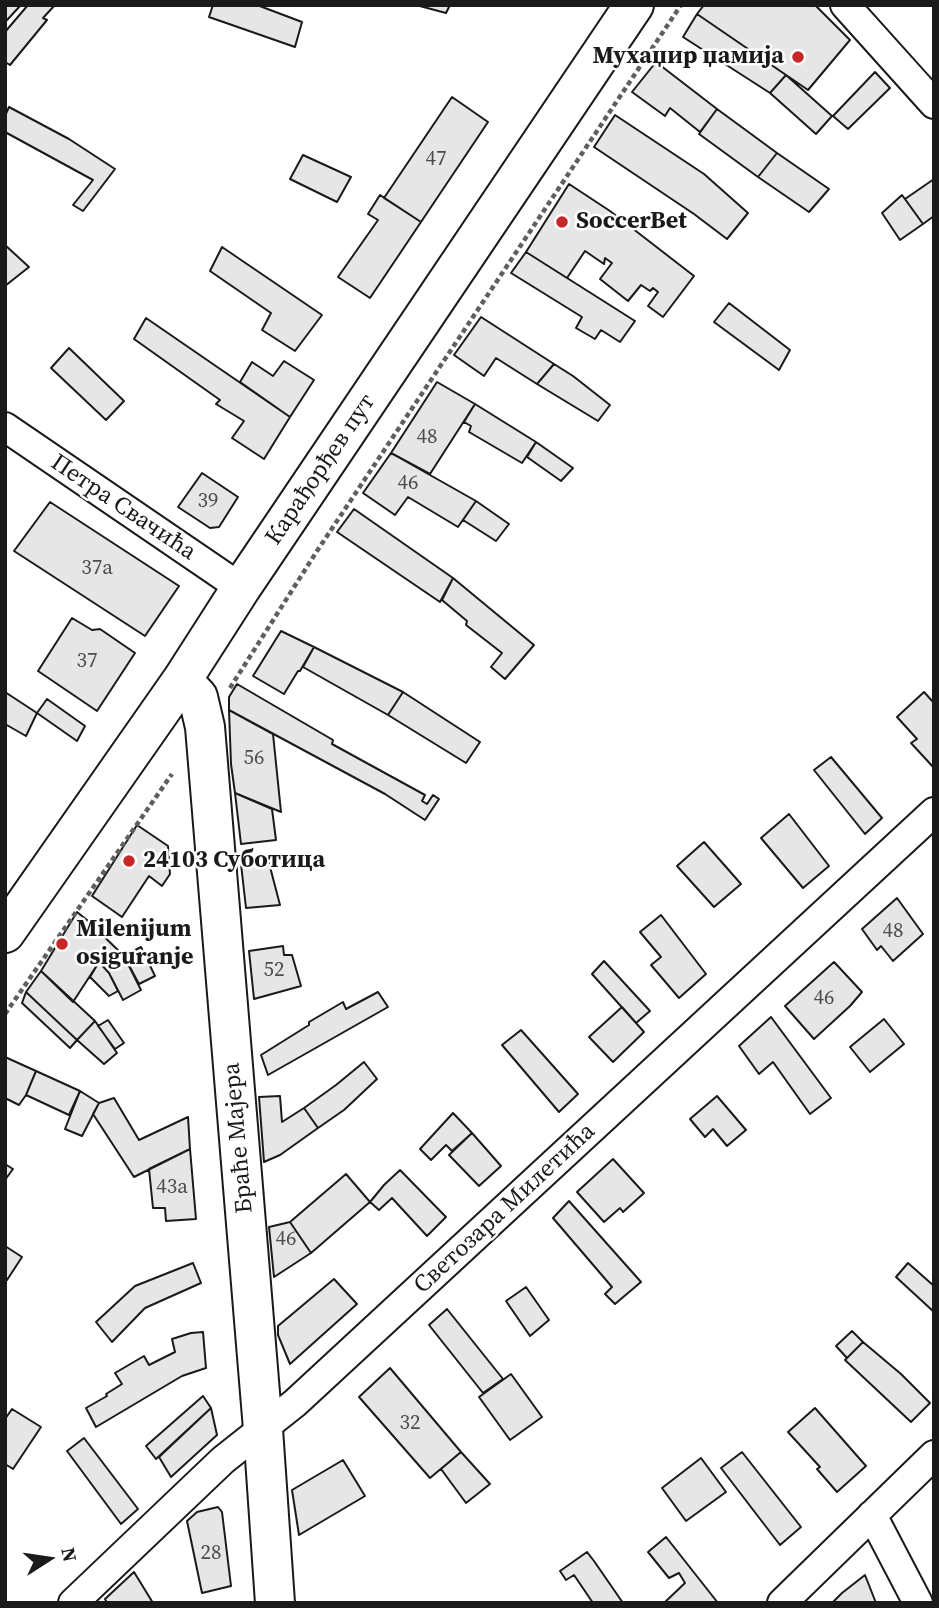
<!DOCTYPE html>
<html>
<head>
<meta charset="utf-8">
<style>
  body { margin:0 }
  #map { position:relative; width:939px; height:1608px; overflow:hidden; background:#fff; font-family:"Source Serif 4",serif }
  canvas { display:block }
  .frame { position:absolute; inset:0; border:7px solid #1a1a1a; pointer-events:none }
  .north { position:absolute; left:14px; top:1524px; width:70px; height:70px; -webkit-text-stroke:5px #fff; paint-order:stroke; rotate:78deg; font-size:19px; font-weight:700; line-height:28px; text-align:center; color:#1a1a1a }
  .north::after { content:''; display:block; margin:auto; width:24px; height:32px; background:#1a1a1a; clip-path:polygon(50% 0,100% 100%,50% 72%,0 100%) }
</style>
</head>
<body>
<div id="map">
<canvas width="939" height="1608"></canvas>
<div class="frame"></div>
<div class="north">N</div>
</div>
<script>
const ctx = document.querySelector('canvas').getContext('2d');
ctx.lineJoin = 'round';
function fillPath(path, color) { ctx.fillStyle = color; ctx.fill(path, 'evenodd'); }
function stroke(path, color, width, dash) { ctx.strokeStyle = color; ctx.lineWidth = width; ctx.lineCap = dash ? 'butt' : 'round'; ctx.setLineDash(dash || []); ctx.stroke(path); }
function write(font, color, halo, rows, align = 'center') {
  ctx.font = font + ' "Source Serif 4",serif'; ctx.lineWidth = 5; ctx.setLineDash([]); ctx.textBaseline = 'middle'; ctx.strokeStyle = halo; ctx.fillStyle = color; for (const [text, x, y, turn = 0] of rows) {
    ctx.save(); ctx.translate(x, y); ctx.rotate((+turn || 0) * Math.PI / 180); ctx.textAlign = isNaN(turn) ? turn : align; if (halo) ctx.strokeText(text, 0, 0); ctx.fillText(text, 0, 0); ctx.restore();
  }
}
const building = new Path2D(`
  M5,5H21L7,20L5,19Z
  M28,5H55L43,18L47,20L10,65L5,62V32Z
  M213,5H257L302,22L295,47L209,17Z
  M416,5H450L446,13Z
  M704,5H815L850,40L808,90L697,14Z
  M697,14L786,75L770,93L683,37Z
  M656,62L717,109L700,132L670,108L665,116L632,92Z
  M875,72L890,88L848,129L833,116Z
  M786,75L832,116L816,134L770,93Z
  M452,97L488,122L421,222L384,198Z
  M9,107L69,139L115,169L83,211L73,205L93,180L5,132V116Z
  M717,109L777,153L758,177L699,134Z
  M615,115L704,174L748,213L727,239L694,214L594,147Z
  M777,153L829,189L809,212L758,177Z
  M303,155L351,177L337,202L290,179Z
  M934,179V216L923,224L905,199Z
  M569,184L610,211L694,276L663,317L648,306L658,292L653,288L650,291L641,285L628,301L600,279L612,263L605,258L604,264L585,251L567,278L526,252Z
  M380,195L421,222L370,298L338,277L378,220L368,214Z
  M902,195L923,224L900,240L882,213Z
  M5,245L29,267L5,286Z
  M222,247L322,315L295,351L262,330L271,313L210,271Z
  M526,252L635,321L620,342L601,330L595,339L576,328L582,317L511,273Z
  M729,303L790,350L779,370L714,322Z
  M481,317L554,364L537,384L496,358L484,376L454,355Z
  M146,318L290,417L264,459L232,438L244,421L216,404L220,400L134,339Z
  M69,348L124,401L106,420L51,368Z
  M284,361L314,380L290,417L240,382L252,362L273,376Z
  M554,364L573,376L610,405L598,421L537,384Z
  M437,382L475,404L430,474L391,453Z
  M475,404L536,442L522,463L469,432L471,426L464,422Z
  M536,442L573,468L561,481L527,457Z
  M391,453L476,501L458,527L408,497L395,515L363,493Z
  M202,473L238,497L219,527L210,528L178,507Z
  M476,501L509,524L496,541L463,520Z
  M50,502L179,586L145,636L14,551Z
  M354,509L453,578L440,602L337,532Z
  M453,578L534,645L505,679L491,667L502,653L466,625L467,621L442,600Z
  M72,618L92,630L100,629L135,653L97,711L38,671Z
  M281,631L314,647L300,671H298L284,694L253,676Z
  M314,647L403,692L388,715L303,667Z
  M237,684L333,740L332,744L425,795L422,801L427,804L433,795L439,799L425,820L385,794L229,710V697Z
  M5,692L37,713L26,736L5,724Z
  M403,692L480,742L466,763L388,715Z
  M924,692L934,703V768L911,743L917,739L897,717Z
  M47,699L85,726L77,741L37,713Z
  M229,710L273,734L281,812L235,793L231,764Z
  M831,757L882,818L865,834L814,770Z
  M235,793L272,809L276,840L241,844Z
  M789,814L829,866L803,888L761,838Z
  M137,825L168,846L170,874L162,886L149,876L122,917L92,896Z
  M704,842L741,884L714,907L677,866Z
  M269,863L280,905L246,908L241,864Z
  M897,898L923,934L893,961L881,946L877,950L862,929Z
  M77,912L87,920L124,956L141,990L123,1000L109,973L99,962L73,1002L41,971Z
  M661,915L706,974L679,998L651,965L661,957L640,932Z
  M283,946L284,955H292L301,986L254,999L249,951Z
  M141,947L155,976L139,984L124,956Z
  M604,961L650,1011L636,1023L592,974Z
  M99,962L109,973L118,991L109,996L90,977Z
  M834,962L862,992L850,1006L814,1039L785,1006Z
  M41,971L95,1021L77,1040L26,992Z
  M26,992L77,1040L70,1048L22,1003Z
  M378,992L388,1007L268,1075L261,1055L309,1025V1022L343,1002L346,1009Z
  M622,1007L644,1032L613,1062L589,1037Z
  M771,1017L831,1098L810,1114L773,1062L759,1074L739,1046Z
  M884,1019L904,1044L870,1072L850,1047Z
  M108,1020L124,1043L115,1049L98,1026Z
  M95,1021L117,1053L104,1064L77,1040Z
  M521,1030L578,1094L559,1112L502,1045Z
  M5,1057L36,1071L26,1095L19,1105L5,1098Z
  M364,1062L377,1079L344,1110L318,1128L304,1108L336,1085Z
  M36,1071L80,1091L69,1115L26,1095Z
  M80,1091L99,1103L82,1136L65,1129Z
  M280,1096L282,1122L304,1108L318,1128L280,1155L264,1162L259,1097Z
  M717,1096L746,1130L727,1146L713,1129L705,1137L690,1119Z
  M114,1098L139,1140L188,1117L190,1149L134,1177L93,1114L99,1103Z
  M453,1113L472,1133L452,1151L446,1145L431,1160L420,1149Z
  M472,1133L501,1166L479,1186L449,1155Z
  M190,1149L196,1219L166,1221L165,1208H153L149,1169Z
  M613,1159L644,1193L623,1212L620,1208L604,1222L577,1192Z
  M5,1164L13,1169L5,1180Z
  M400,1170L446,1217L427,1236L392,1198L379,1210L370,1202L384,1185Z
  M346,1174L370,1202L311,1253L290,1222Z
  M569,1201L641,1282L615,1304L605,1294L612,1287L553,1218Z
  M290,1222L311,1253L274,1277L269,1227Z
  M5,1246L22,1257L7,1280L5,1278Z
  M193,1263L201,1283L145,1308L112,1342L96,1322L135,1286Z
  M908,1263L934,1286V1312L896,1277Z
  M334,1279L357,1304L290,1364L278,1335V1326Z
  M526,1287L549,1320L530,1336L506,1301Z
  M447,1309L503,1379L483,1393L429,1325Z
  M852,1331L863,1342L847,1358L836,1346Z
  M203,1332L206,1368L182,1376L96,1427L86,1408L107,1396L106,1394L122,1384L115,1373L144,1356L149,1365L175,1352L172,1339L191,1333Z
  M863,1342L901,1374L930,1403L911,1422L845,1360Z
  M390,1368L461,1452L430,1478L359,1397Z
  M511,1374L542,1417L510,1440L479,1397Z
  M203,1396L211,1408L156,1459L146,1446Z
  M211,1408L217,1435L171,1477L159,1457Z
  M815,1408L866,1466L837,1492L817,1469L820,1467L788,1432Z
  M12,1409L41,1427L13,1469L5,1464V1419Z
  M84,1438L138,1509L121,1524L67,1451Z
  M461,1452L490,1484L466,1503L441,1469Z
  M742,1452L801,1527L780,1545L721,1468Z
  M701,1458L726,1492L686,1521L662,1488Z
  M343,1460L365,1496L299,1535L292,1490Z
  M218,1507L222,1512L231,1586L202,1593L187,1521L197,1512Z
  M666,1537L718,1603H664L685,1583L679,1573L669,1578L648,1552Z
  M587,1552L594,1561L623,1603H593L574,1575L566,1580L560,1571Z
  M134,1572L153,1603H107L105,1599Z
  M865,1575L876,1603H832L842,1593Z`);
const path = new Path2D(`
  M230,688L317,551L681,5
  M5,1014L172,774`);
const street = new Path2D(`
  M845,5L934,104
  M5,427L241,588
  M872,1515L918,1603
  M73,1603L223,1460L295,1403L934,812
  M782,1603L934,1455`);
const secondary = new Path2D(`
  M182,680L198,697L205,727L263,1429L275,1603
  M5,933L182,680L241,588L634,5`);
const markers = [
  [798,57,7,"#c62828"],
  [562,222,7,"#c62828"],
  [129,861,7,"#c62828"],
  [62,944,7,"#c62828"]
];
const numberNames = [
  ["47",436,160],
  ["48",427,438],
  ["46",408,484],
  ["39",208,502],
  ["37a",97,569],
  ["37",87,662],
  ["56",254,759],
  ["48",893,932],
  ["52",274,971],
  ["46",824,999],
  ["43a",172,1188],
  ["46",286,1240],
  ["32",410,1424],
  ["28",211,1554]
];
const poiNames = [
  ["Мухаџир џамија",784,57,"right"],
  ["SoccerBet",576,222],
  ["24103 Суботица",143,861],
  ["Milenijum",76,930],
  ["osiguranje",76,958]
];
const streetNames = [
  ["Карађорђев пут",321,470,-56],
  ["Петра Свачића",123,508,34],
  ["Браће Мајера",239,1138,-95],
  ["Светозара Милетића",505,1209,-43]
];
fillPath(building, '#e6e6e6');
stroke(building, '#1a1a1a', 2);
stroke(street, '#1a1a1a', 32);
stroke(secondary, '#1a1a1a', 42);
stroke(path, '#5f5f5f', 4.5, [5, 3.5]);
stroke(street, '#fff', 28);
stroke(secondary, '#fff', 38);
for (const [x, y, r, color] of markers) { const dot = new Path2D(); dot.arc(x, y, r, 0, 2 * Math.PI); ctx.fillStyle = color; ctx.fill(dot); stroke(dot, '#fff', 2.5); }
write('21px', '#4d4d4d', null, numberNames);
write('bold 24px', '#1a1a1a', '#fff', poiNames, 'left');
write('24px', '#1a1a1a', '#fff', streetNames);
</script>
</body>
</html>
